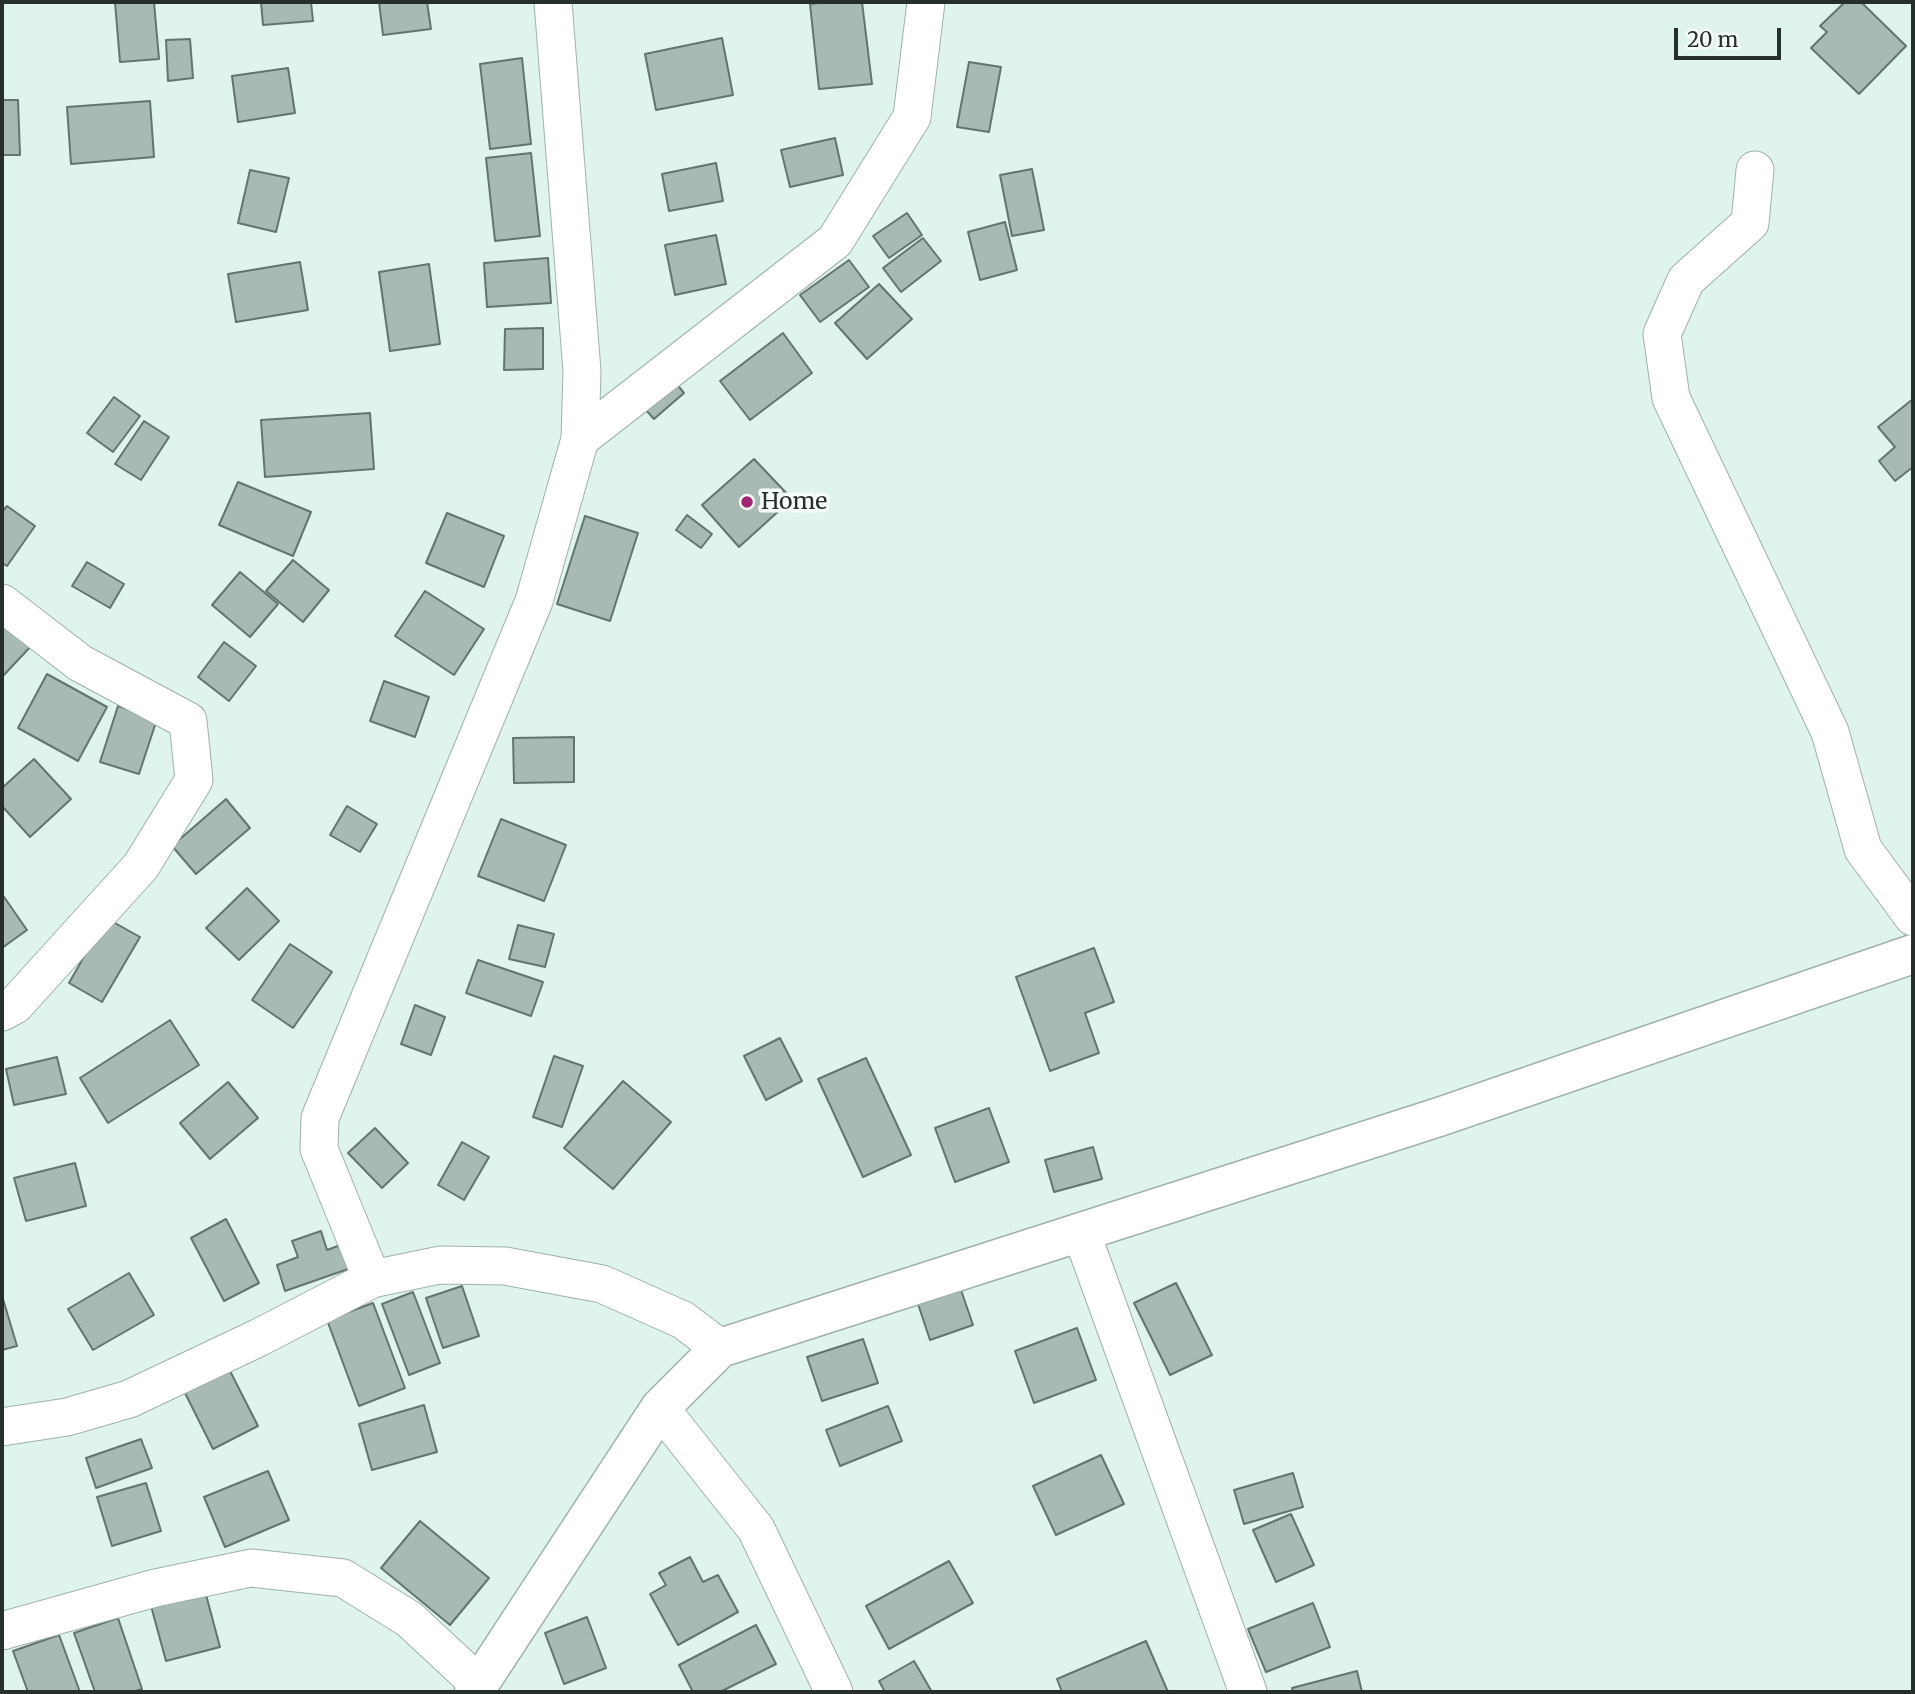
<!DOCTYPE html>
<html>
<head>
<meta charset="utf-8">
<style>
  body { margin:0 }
  #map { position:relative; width:1915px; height:1694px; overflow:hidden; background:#dff4eb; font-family:Merriweather,serif }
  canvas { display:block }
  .frame { position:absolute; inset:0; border:4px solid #272f2b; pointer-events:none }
  .scale { position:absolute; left:1674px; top:28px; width:107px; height:32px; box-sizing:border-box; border:4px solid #272f2b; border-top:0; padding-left:9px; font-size:21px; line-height:24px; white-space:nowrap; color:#272f2b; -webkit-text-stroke:5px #f6fefa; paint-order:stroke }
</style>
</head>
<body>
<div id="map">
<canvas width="1915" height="1694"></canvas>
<div class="frame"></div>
<div class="scale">20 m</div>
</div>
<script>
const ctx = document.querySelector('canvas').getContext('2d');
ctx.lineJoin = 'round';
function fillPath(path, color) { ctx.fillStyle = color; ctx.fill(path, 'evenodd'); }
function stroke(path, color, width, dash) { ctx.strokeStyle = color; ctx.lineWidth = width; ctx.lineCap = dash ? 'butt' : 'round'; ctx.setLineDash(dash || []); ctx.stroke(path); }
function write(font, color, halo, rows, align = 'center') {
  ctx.font = font + ' Merriweather,serif'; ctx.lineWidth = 7; ctx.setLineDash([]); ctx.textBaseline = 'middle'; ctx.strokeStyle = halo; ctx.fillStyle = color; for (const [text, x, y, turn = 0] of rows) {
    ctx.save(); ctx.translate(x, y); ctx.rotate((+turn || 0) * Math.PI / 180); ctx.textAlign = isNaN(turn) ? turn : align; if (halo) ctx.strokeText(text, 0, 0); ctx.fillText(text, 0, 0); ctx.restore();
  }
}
const building = new Path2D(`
  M115,2H154L159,59L120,62Z
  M261,2H311L313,21L263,25Z
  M379,2H427L431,29L383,35Z
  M827,2H862L872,84L819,89L810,4Z
  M1845,2H1861L1906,46L1859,94L1811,48L1827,32L1820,26Z
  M722,38L733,95L656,110L645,54Z
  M190,39L193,78L168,81L166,40Z
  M522,58L531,144L490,149L480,64Z
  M969,62L1001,67L989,132L957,127Z
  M288,68L295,113L238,122L232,76Z
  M2,100H18L20,155H2Z
  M150,101L154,157L71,164L67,107Z
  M835,138L843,175L790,187L781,150Z
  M531,153L540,236L495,241L486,158Z
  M716,163L723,201L669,211L662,174Z
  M1032,169L1044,230L1012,236L1000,175Z
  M250,170L289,178L276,232L238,223Z
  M907,213L922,235L889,258L873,236Z
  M1005,222L1017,270L980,280L968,232Z
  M716,235L726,284L675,295L665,245Z
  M923,238L941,261L901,292L883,268Z
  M548,258L551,303L487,307L484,263Z
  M849,260L869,287L820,322L800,295Z
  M300,262L308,310L236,322L228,274Z
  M429,264L440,344L390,351L379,272Z
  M879,284L912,319L867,359L835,323Z
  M543,328V369L504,370L505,329Z
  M783,333L812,373L750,420L720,381Z
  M675,382L684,393L654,419L645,409Z
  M114,397L140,416L113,452L87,433Z
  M1913,399V467L1895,481L1879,461L1895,447L1878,427Z
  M370,413L374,469L265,477L261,420Z
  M144,421L169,437L141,480L115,464Z
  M754,459L792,499L739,547L702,505Z
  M238,482L311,512L293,556L219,525Z
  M7,506L35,526L7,566L2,563V512Z
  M447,513L504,536L484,587L426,563Z
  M687,515L712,534L701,548L676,530Z
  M585,516L638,533L610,621L557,604Z
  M293,560L329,590L303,622L266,591Z
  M87,562L124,584L110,608L72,586Z
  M240,572L278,604L250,637L212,605Z
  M425,591L484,629L454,675L395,636Z
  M2,624L33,644L2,677Z
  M224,642L256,666L229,701L198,677Z
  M47,674L107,707L78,761L18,728Z
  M384,681L429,697L415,737L370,721Z
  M118,706L157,719L139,774L100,762Z
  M574,737V782L514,783L513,738Z
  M34,759L71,799L30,837L2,806V788Z
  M226,799L250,828L196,874L172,846Z
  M347,806L377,824L360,852L330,835Z
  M501,819L566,845L544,901L478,876Z
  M247,888L279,921L239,960L206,928Z
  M2,894L27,930L2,948Z
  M106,918L140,937L102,1002L69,983Z
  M518,925L554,934L545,967L509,959Z
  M290,944L332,972L293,1028L252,1000Z
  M1094,948L1114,1002L1085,1013L1099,1053L1050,1071L1016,977Z
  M478,960L543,982L531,1016L466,993Z
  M415,1005L445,1017L431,1055L401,1044Z
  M170,1020L199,1065L108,1123L80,1078Z
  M780,1038L802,1081L766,1100L744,1056Z
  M554,1056L583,1066L562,1127L533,1117Z
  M57,1057L66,1094L14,1105L6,1069Z
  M866,1058L911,1155L863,1177L818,1079Z
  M623,1081L671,1122L613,1189L564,1148Z
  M228,1082L258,1118L210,1159L180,1123Z
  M989,1108L1009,1162L955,1182L935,1128Z
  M375,1128L408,1163L382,1188L348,1153Z
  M462,1142L489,1157L464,1200L438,1185Z
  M1093,1147L1102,1179L1054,1192L1045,1160Z
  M75,1163L86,1206L26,1221L14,1178Z
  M226,1219L259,1283L224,1301L191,1238Z
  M321,1231L327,1250L346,1243L354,1267L285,1291L277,1265L298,1257L292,1241Z
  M129,1273L154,1315L93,1350L68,1309Z
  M1176,1283L1212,1355L1170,1375L1134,1303Z
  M462,1286L479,1336L443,1348L426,1298Z
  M960,1287L973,1325L930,1340L917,1301Z
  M413,1292L440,1363L409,1375L382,1304Z
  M3,1299L17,1346L2,1350V1300Z
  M373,1303L405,1388L359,1406L327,1320Z
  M1077,1328L1096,1380L1034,1403L1015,1351Z
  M863,1339L878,1383L822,1401L807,1357Z
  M228,1367L258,1426L213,1449L183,1389Z
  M424,1405L437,1452L372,1470L359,1424Z
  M888,1406L902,1441L840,1466L826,1430Z
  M141,1439L152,1468L96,1488L86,1458Z
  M1101,1455L1124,1504L1056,1535L1033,1486Z
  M268,1471L289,1520L225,1547L204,1497Z
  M1293,1473L1303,1507L1244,1524L1234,1490Z
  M146,1483L161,1531L112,1546L97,1497Z
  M1291,1514L1314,1565L1276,1582L1253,1530Z
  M420,1521L489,1578L450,1625L381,1568Z
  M690,1557L703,1582L718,1575L738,1612L678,1645L650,1594L666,1585L659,1573Z
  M949,1561L973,1603L889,1649L866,1606Z
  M205,1591L220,1647L166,1661L151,1606Z
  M1313,1603L1330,1647L1266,1672L1248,1629Z
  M587,1617L606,1668L564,1684L545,1633Z
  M118,1618L142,1689L132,1692H95L74,1633Z
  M756,1625L776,1664L720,1692H693L679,1665Z
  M59,1635L80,1692H28L13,1651Z
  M1146,1641L1168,1692H1062L1057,1679Z
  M914,1661L932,1692H885L879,1681Z
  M1357,1671L1362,1692H1293L1292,1688Z`);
const minor = new Path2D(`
  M1755,170L1750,223L1686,280L1662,334L1671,398L1830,732L1863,849L1913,917
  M580,439L835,241L912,117L926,2
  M2,603L80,663L188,721L194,780L141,866L15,1005L2,1012
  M1081,1232L1248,1692
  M372,1279L319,1149L320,1118L534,601L580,439L582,371L553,2
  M660,1408L756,1529L834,1692
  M2,1427L67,1417L129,1399L258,1338L372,1279L440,1265L505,1266L602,1284L683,1320L720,1348
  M2,1631L155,1588L251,1568L343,1578L409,1619L479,1684`);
const tertiary = new Path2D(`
  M474,1692L660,1408L720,1348L1439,1117L1913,954`);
const markers = [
  [747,502,7,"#a42373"]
];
const poiNames = [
  ["Home",761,502]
];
fillPath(building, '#a7bbb2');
stroke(building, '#63756d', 2);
stroke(minor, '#9fb2a9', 39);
stroke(tertiary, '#9fb2a9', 41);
stroke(minor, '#fff', 37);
stroke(tertiary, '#fff', 38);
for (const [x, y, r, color] of markers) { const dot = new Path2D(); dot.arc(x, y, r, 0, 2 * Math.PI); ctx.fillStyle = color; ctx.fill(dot); stroke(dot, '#f6fefa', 2.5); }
write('23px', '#272f2b', '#f6fefa', poiNames, 'left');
</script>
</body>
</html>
